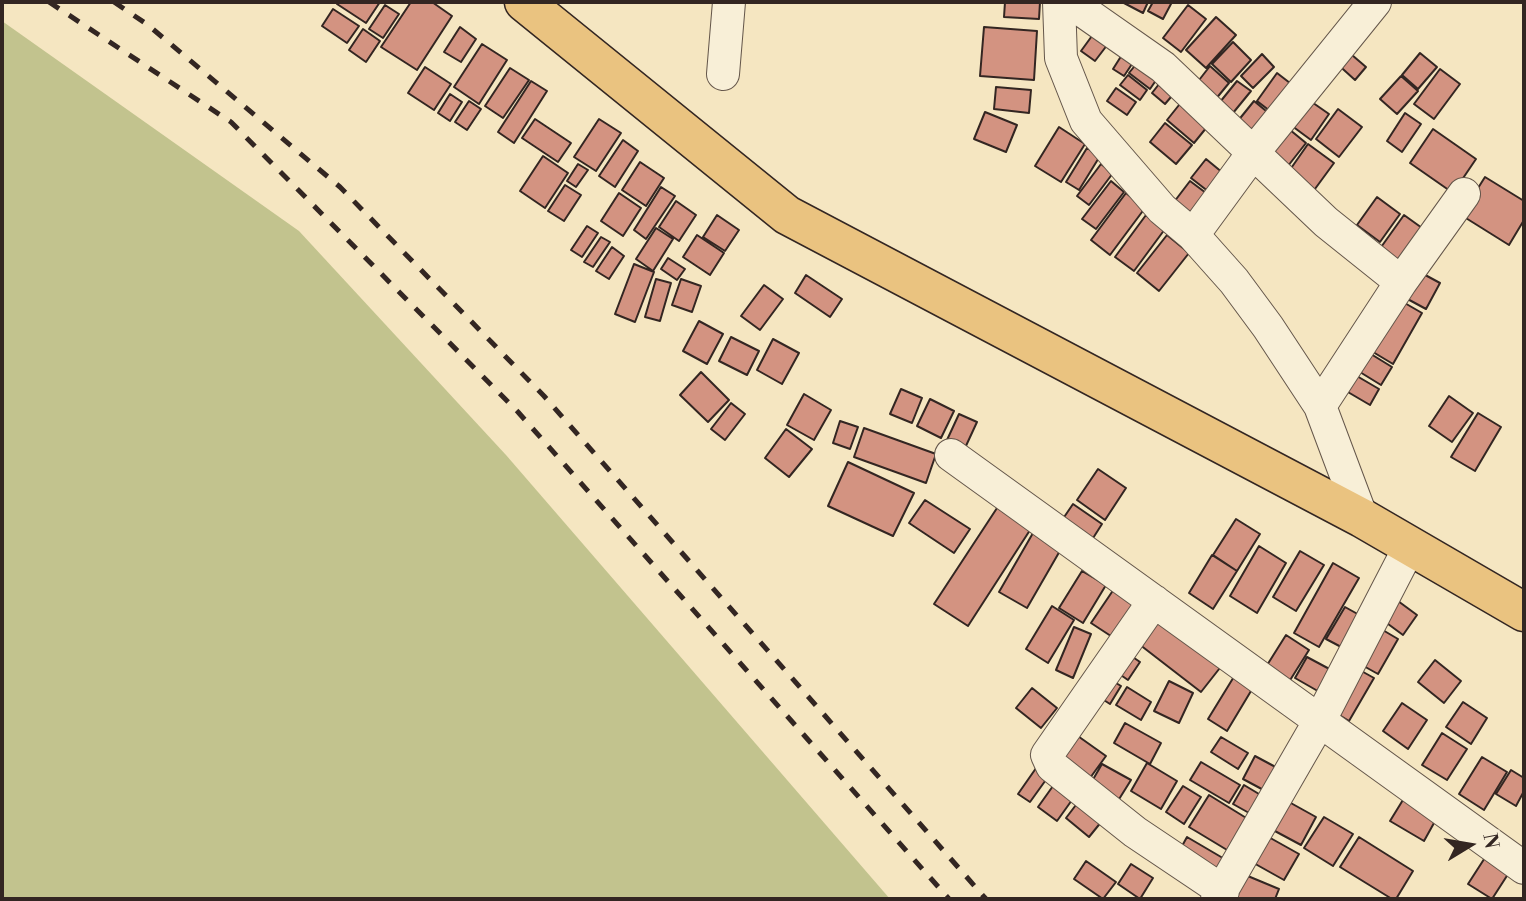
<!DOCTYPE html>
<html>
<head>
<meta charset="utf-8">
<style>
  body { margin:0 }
  #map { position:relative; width:1526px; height:901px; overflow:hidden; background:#f5e6c1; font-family:"Libre Bodoni",serif }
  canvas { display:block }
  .frame { position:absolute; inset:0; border:4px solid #332622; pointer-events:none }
  .north { position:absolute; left:1435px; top:810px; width:70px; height:70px; -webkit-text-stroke:5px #f8efd7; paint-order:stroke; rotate:79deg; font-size:19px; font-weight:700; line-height:28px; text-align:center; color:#332622 }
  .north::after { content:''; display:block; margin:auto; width:24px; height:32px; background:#332622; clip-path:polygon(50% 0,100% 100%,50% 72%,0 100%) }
</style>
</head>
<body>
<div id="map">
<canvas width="1526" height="901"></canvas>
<div class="frame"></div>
<div class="north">N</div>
</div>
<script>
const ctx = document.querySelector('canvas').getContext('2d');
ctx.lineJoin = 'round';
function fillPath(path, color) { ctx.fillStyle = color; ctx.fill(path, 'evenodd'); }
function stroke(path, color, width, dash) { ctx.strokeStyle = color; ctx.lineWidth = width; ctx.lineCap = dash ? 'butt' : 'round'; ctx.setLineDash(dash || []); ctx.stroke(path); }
const green = new Path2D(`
  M2,21L299,231L506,455L890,899H2Z`);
const building = new Path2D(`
  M339,2H380L366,23L337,4Z
  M411,2H432L452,16L417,70L381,47Z
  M1005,2H1040L1039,19L1004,17Z
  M1122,2H1148L1143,13Z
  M1153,2H1172L1163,19L1148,11Z
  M385,5L399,14L383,38L369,29Z
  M1188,5L1206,19L1181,52L1163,38Z
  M333,9L359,26L347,43L322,26Z
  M1216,17L1236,35L1206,68L1186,50Z
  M460,27L476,39L461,62L444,52Z
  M984,27L1037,31L1034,80L980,76Z
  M363,29L380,41L366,62L349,50Z
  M1097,29L1111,40L1095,61L1081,51Z
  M1233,42L1251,60L1231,82L1212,64Z
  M482,44L507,60L479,104L454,87Z
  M1345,49L1366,67L1355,80L1334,61Z
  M1125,50L1136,58L1124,76L1113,69Z
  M1420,53L1437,67L1418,89L1402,75Z
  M1262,54L1274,67L1253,88L1241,76Z
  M1141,58L1161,73L1150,89L1129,73Z
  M1210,66L1229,83L1215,100L1196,84Z
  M425,67L451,84L434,110L408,93Z
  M510,68L529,80L503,118L485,106Z
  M1440,69L1460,84L1434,119L1414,104Z
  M1277,73L1299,90L1279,118L1257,101Z
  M1128,75L1147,90L1140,100L1120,85Z
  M1401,76L1418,91L1397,114L1380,99Z
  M1163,79L1177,90L1165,104L1152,93Z
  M531,81L547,91L514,143L498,132Z
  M1237,81L1251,91L1233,113L1220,102Z
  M996,87L1031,90L1029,113L994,109Z
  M1116,88L1136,102L1127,115L1107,101Z
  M450,94L462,102L450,121L438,113Z
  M1306,98L1329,114L1311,140L1288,123Z
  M1183,100L1211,122L1194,143L1167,120Z
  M469,101L481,109L467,130L455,122Z
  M1254,101L1277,120L1257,146L1233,127Z
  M1338,109L1362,127L1339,157L1316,139Z
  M985,112L1017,125L1006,152L974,139Z
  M1405,113L1421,124L1402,152L1387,141Z
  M535,119L571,143L558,162L522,138Z
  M599,119L621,133L596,171L574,157Z
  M1165,123L1192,145L1176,164L1150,142Z
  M1284,125L1306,143L1284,171L1261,153Z
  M1059,127L1085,144L1061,182L1035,166Z
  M1433,129L1476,159L1453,193L1410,163Z
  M623,140L638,151L615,187L599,176Z
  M1308,144L1334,163L1312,193L1287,174Z
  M1087,148L1100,156L1079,190L1066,182Z
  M543,156L568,173L545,208L520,191Z
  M1206,159L1223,173L1209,192L1191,178Z
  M640,162L664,178L646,206L622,190Z
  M578,164L588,170L576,187L567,181Z
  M1101,164L1113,173L1089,205L1077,196Z
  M1485,177L1524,201V220L1509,245L1461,215Z
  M1111,181L1124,192L1096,229L1082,219Z
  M1190,181L1206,193L1190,215L1174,202Z
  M565,185L581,195L564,221L548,211Z
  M661,187L675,196L646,239L634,230Z
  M619,193L641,208L623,236L601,221Z
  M1126,193L1145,208L1110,255L1091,240Z
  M1377,197L1400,214L1380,242L1357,225Z
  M676,201L696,215L679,241L659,227Z
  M717,215L739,230L725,251L703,237Z
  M1146,215L1165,229L1134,271L1115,257Z
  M1404,215L1429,233L1403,268L1379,250Z
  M587,226L598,233L582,257L571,250Z
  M656,228L673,239L653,271L636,259Z
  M697,235L724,253L710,275L683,257Z
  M1167,235L1189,253L1159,291L1137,273Z
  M601,237L610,242L593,267L584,262Z
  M612,247L624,256L609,279L596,271Z
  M668,258L685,269L677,280L661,269Z
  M634,264L654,272L635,322L615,314Z
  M1416,270L1440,283L1426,309L1402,296Z
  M806,275L842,299L830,317L795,293Z
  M656,279L671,283L660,321L645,317Z
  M681,279L701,286L692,312L672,305Z
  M764,285L783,299L760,330L741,316Z
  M1396,298L1422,313L1393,364L1368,349Z
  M699,321L723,334L707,364L683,351Z
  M731,337L759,351L747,375L719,361Z
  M773,339L799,353L782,384L757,370Z
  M1366,351L1392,367L1381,385L1355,369Z
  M701,372L729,400L708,422L680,395Z
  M1350,372L1379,389L1370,405L1341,388Z
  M901,389L922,398L912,423L890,414Z
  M804,394L831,410L814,440L787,425Z
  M1449,396L1473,413L1452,442L1429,426Z
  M930,399L954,411L941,438L917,426Z
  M731,403L745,414L725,440L711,429Z
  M1478,413L1501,427L1475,471L1451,457Z
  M959,414L977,422L965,448L947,440Z
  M840,421L858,427L850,449L833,443Z
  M864,428L936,454L926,483L854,457Z
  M786,429L812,449L789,477L765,458Z
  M848,462L914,493L893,536L828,506Z
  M1098,469L1126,488L1105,520L1077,500Z
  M925,500L970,529L954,553L909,523Z
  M1073,504L1102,524L1088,546L1058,526Z
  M999,505L1032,527L968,626L934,604Z
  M1236,519L1260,534L1237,571L1213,555Z
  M1033,533L1061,549L1027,608L999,592Z
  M1259,546L1286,563L1257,613L1230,596Z
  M1300,551L1324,565L1296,611L1273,597Z
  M1212,555L1237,571L1213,609L1189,593Z
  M1333,563L1359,578L1319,647L1294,633Z
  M1082,571L1106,585L1083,623L1059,608Z
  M1116,586L1145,605L1120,642L1091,623Z
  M1398,601L1417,615L1403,635L1384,621Z
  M1052,606L1074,620L1048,663L1026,649Z
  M1345,607L1363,617L1345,649L1326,639Z
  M1157,612L1223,664L1201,692L1135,641Z
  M1074,627L1091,634L1073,678L1056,670Z
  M1381,629L1398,639L1378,674L1360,664Z
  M1286,635L1309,650L1287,685L1264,670Z
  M1124,651L1140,662L1128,680L1112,669Z
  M1307,657L1335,672L1323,694L1295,678Z
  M1435,660L1461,681L1444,703L1418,682Z
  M1356,668L1374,678L1349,721L1331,710Z
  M1235,675L1254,686L1227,731L1208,719Z
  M1106,677L1121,686L1110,704L1096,695Z
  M1169,681L1193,693L1179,723L1154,711Z
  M1127,687L1151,702L1141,720L1116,705Z
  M1032,688L1057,708L1041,728L1016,708Z
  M1463,702L1487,718L1471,744L1446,727Z
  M1402,703L1427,720L1408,749L1383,731Z
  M1125,723L1161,743L1150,764L1114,743Z
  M1068,729L1106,756L1090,778L1053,752Z
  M1442,733L1467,749L1447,780L1422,765Z
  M1221,737L1248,753L1238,769L1211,752Z
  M1255,756L1283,771L1271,794L1243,779Z
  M1482,757L1507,772L1484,810L1459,794Z
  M1041,761L1053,770L1030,802L1018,794Z
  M1201,762L1240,785L1229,803L1190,780Z
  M1147,763L1177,781L1161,809L1131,791Z
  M1102,764L1131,780L1116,804L1088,788Z
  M1511,770L1524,778V791L1516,806L1496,794Z
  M1058,779L1077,793L1057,821L1038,807Z
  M1244,785L1269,800L1258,818L1233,804Z
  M1183,786L1201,797L1184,824L1166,812Z
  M1209,795L1256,824L1237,856L1189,827Z
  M1406,795L1439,814L1424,841L1390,821Z
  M1082,797L1106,816L1089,837L1066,818Z
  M1289,802L1316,817L1301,845L1273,830Z
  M1324,817L1353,834L1333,866L1304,848Z
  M1265,835L1299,854L1284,880L1250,861Z
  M1187,837L1233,864L1222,883L1176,857Z
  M1359,837L1413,871L1396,899H1392L1340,867Z
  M1488,853L1512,868L1492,899L1468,884Z
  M1086,861L1116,882L1103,899L1074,879Z
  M1131,864L1153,878L1140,899L1118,884Z
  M1243,874L1279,889L1275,899H1233Z`);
const minor = new Path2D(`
  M1059,2L1061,58L1086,121L1162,209L1193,235L1234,281L1268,327L1320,406L1362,518
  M1070,2L1163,67L1326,222L1401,282
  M723,74L729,2
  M1193,235L1253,153L1375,2
  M1320,406L1401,282L1464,194
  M951,455L1524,868
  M1154,601L1047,755L1052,766L1135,832L1223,891
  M1217,899L1319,722L1410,546`);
const primary = new Path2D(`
  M524,2L787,215L1362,518L1524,612`);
const rail = new Path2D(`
  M49,2L231,122L518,412L949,899
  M114,2L148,25L340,187L544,396L986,899`);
fillPath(green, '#c2c38e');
fillPath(building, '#d39381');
stroke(building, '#332622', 2);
stroke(minor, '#64564a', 34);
stroke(primary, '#332622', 41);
stroke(minor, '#f8efd7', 32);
stroke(primary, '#eac380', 38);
stroke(rail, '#332622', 5, [12, 12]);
</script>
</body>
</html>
